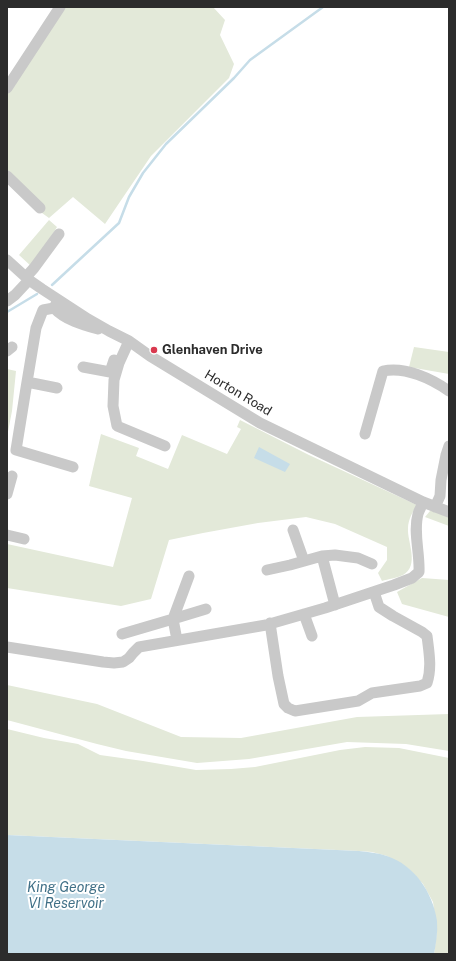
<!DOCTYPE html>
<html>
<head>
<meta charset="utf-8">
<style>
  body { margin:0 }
  #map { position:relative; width:456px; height:961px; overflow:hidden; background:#fff; font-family:"Public Sans",sans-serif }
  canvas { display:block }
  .frame { position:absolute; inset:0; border:8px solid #2c2c2c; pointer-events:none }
</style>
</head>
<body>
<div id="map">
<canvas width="456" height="961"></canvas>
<div class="frame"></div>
</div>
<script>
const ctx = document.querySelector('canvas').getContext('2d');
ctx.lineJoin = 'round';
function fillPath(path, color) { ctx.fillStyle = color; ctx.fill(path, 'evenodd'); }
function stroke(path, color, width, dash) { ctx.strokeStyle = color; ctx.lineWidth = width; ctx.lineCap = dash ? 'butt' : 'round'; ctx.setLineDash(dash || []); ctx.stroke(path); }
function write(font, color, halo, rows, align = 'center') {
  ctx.font = font + ' "Public Sans",sans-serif'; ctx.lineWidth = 4; ctx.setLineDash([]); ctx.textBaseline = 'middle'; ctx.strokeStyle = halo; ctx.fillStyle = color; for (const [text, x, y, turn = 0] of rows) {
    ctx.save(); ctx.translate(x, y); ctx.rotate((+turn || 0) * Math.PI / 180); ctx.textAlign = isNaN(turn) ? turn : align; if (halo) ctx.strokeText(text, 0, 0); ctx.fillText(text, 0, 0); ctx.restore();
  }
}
const green = new Path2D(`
  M63,7H213L225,20L220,35L234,64L229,78L151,156L105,224L73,197L49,218L42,213L7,175V92Z
  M49,220L57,227L32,267L19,255Z
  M414,347L449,352V374L409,367Z
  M7,369L16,371L12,411L7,437Z
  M240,420L309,455L417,505C413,511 408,520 408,528C407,542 420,565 403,575C397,578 388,579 382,581L378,573L387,560V547L335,524L306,517L258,523L203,533L169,540L151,599L121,606L7,588V544L113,567L132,498L89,486L101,434L139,448L136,456L168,469L182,435L227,454L241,429L237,427Z
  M434,510L449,514V526L425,517L430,511Z
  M422,578L449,580V617L402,604L397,592Z
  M7,685L97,704L181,737L241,738L357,717L449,714V751L406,744L347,742L249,759L197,763L126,751L97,744L7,720Z
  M7,729L44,738L78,744L100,755L143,761L196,770L231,769L255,767L340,750L365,747L399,748L449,758V954H434L437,931L433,902L423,884L409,869L387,856L372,852L359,851L7,835Z`);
const water = new Path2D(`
  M259,447L290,464L285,472L254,458Z
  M7,835L359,851C368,852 378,853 387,856C414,865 433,892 437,921C438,932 436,943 434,954H7Z`);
const stream = new Path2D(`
  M52,285L119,223L129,197L143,173L166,144L234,78L250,60L323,7
  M7,312L37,294`);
const minor = new Path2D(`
  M7,88L60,7
  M7,176L40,208
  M7,260L29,280L42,289L88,319L109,331L129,341L150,356L260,423L423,502L449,512
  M26,277L34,268L59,234
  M7,301L15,295L29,280
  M57,302L54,308C65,320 83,325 98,329
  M54,308L43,310L36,328L27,382L57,388
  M129,341L119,363L114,380L113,406L117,426L165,446
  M7,351L12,347
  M83,367L110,372L114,360
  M27,382L16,450L73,467
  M365,434L383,371C405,366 432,379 449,391
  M7,494L12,476
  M435,507L440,496L441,480L446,455L449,446
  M293,530L304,561
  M7,535L24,539
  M322,556L335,605
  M267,570L290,565L322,556L335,555L358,558L372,564
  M304,614L312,636
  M173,619L189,576
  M173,619L206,609
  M270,623L278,676L284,704L288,708L295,711L358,701L372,693L420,686L427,683C432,668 429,652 427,636L422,632L393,616L379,607L374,592
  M122,634L173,619L177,640
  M7,647L103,662L114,663L123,662L129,658L133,653L139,647L266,625L325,608L394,585L412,578L419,572C420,553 413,532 418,514C419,510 422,506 423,502`);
const markers = [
  [154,350,4,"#d9384e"]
];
const poiNames = [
  ["Glenhaven Drive",162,350]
];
const streetNames = [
  ["Horton Road",238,393,31]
];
const waterNames = [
  ["King George",66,888],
  ["VI Reservoir",66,904]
];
fillPath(green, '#e3e9d9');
fillPath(water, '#c6dde8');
stroke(stream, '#c6dde8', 2.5);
stroke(minor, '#c9c9c9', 11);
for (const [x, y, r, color] of markers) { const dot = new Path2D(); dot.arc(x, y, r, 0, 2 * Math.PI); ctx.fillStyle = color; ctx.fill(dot); stroke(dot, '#fff', 1.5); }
write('bold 13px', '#2c2c2c', '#fff', poiNames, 'left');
write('13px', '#2c2c2c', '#fff', streetNames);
write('italic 14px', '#407087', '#fff', waterNames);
</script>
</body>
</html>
